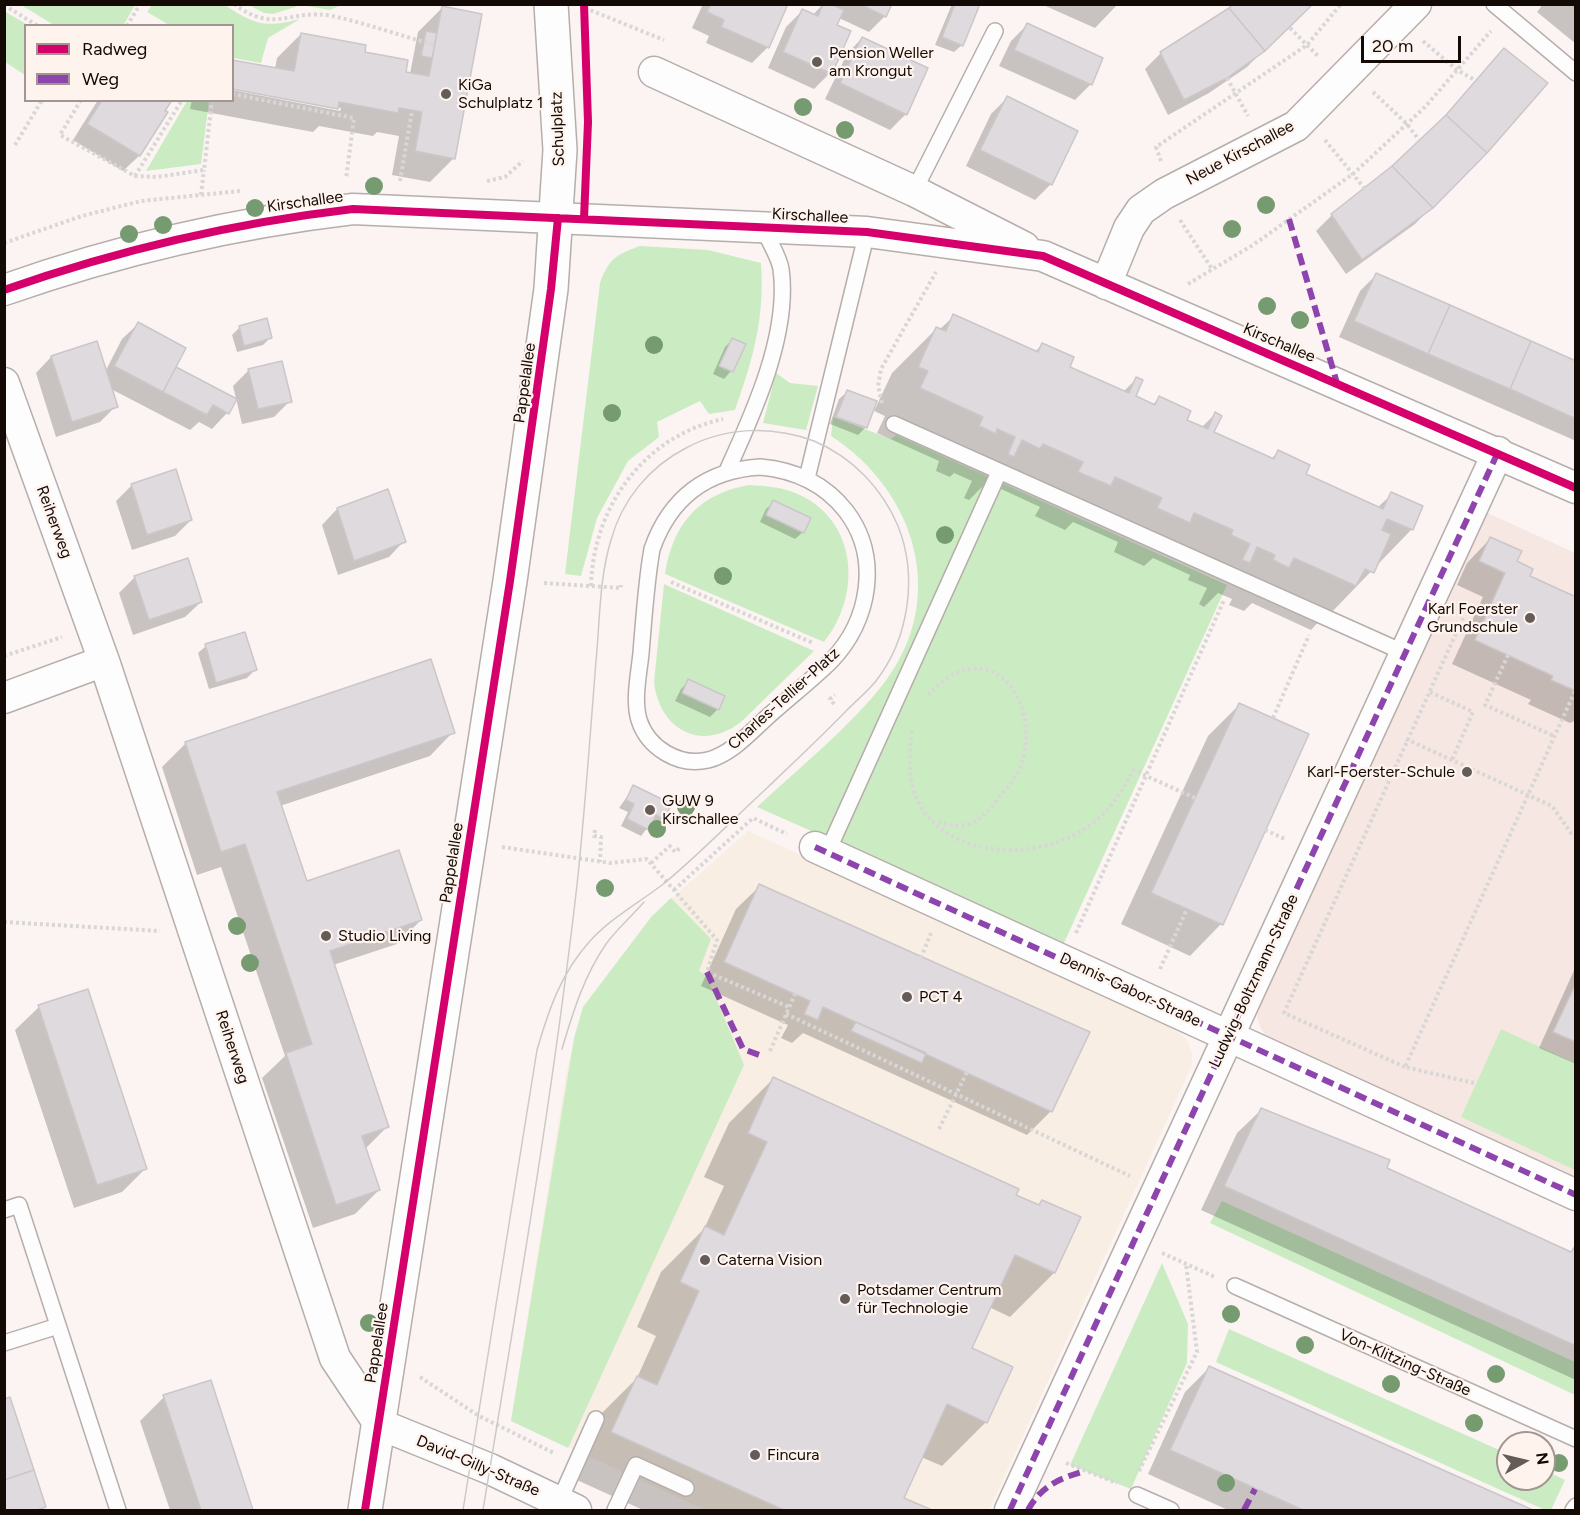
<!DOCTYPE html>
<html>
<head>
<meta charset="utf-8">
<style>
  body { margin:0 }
  #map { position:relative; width:1580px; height:1515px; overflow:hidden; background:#fbf4f2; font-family:Figtree,sans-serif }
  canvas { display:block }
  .frame { position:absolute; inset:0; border:6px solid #130a06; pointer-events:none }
  .legend { position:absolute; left:24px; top:24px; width:210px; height:78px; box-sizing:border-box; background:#fff3ee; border:2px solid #a19691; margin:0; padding:8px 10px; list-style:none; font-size:18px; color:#130a06 }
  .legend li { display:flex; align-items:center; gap:12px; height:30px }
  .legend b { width:30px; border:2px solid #a19691 }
  .north { position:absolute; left:1496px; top:1431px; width:60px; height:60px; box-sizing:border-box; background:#fff3ee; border:2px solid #a19691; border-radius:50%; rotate:82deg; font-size:16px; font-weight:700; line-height:24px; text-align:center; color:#130a06 }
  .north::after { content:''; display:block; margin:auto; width:21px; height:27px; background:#645c59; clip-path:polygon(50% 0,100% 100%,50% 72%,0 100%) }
  .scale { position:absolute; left:1361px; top:36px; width:100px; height:27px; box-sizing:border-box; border:3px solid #130a06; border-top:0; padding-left:8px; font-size:18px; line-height:21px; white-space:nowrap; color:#130a06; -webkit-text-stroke:4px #fff3ee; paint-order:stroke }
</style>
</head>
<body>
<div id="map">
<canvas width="1580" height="1515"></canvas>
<div class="frame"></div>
<ul class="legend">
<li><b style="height:8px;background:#d6006c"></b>Radweg</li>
<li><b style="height:8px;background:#8e44ad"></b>Weg</li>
</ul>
<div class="north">N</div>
<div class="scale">20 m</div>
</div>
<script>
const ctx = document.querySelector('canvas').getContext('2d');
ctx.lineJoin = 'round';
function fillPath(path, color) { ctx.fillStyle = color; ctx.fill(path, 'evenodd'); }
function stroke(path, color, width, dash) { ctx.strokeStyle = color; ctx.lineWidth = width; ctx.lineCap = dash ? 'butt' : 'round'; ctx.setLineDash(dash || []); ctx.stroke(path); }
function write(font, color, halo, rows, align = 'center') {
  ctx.font = font + ' Figtree,sans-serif'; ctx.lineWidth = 4.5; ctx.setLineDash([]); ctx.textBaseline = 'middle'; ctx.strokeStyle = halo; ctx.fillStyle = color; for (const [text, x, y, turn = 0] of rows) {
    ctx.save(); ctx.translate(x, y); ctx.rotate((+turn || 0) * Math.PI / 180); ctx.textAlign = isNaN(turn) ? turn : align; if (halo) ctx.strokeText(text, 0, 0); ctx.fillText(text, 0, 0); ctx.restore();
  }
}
const commercial = new Path2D(`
  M748,831L1169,1023L1187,1040L1192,1053V1065L989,1510H705L511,1421L566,1075L583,1007L652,916Z`);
const built = new Path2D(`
  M1479,509L1575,553V1180L1269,1039L1261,1029L1257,1017L1256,1004Z`);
const green = new Path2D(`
  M21,5H135L123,26L54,25Z
  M225,5C255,25 265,28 300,19L268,38L261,63L233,58L232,26L169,25L147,12L152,5Z
  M249,5H341L330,10L301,5L273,14L264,13Z
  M4,11L28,25L26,26L25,75L5,62Z
  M187,101H209L201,164L146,171Z
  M640,246L708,250L761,263C765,318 753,359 735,410L709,414L700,401L657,422L659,437L628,461L597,518L581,576L565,574L600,283C609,258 616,255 640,246Z
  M776,373L790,383L818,386L806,430L763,423Z
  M833,417L891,439L896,435L1227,585L1064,943L757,807C797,770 851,726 884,683C949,599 916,491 831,436Z
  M749,485C766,486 782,487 798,494C858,521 862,595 824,642L665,574C673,524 698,494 749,485Z
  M664,584L814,651L741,722C701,753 659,729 654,682Z
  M671,898L711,939L699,971L706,975L744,1065L568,1448L511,1421L574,1038L583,1007L652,916Z
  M1501,1029L1575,1063V1170L1461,1117Z
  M1222,1201L1575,1362V1395L1210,1223Z
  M1162,1263L1188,1324L1187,1363L1131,1489L1070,1465Z
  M1229,1329L1508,1454V1479H1544V1470L1565,1480L1551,1510H1545L1216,1362Z`);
const shadow = new Path2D(`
  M703,4H786L768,47L752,63L706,43L709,36L692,28Z
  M823,4H890L885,16L869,32L839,18L835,26L830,73L814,89L768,68L786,27L802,11L812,16Z
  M952,4H978L962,45L954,52L935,45Z
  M1041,4H1118L1095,28Z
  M1310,4L1247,67L1209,93L1168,115L1145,69L1161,53Z
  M1543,4H1576V44L1537,12Z
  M442,8L454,158L430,182L392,175L399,136L377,132L373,136L319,126L313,132L190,109L192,100H232V90L340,111L341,108L232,87L275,69L277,58L301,34L363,53L410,74L418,32Z
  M1027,25L1091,84L1075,100L999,66L1011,41Z
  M862,38L906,114L890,130L825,99L847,54Z
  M1504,50L1486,152L1415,224L1346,274L1316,231L1332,215L1366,190L1431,131Z
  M1007,98L1051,184L1035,200L966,166L991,114Z
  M98,100H171L139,156L123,171L73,140Z
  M1376,275L1576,362V441L1339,337L1360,291Z
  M954,316L1035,352L1042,344L1068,367L1123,392L1136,379L1134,397L1152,405L1160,398L1186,420L1201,428L1215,414L1212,433L1271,459L1278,452L1304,475L1377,508L1392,494L1421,507L1411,530L1328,616L1325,615L1311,630L1252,603L1244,611L1229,605L1232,599L1218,593L1204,607L1199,604L1207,588L1188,580L1190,575L1153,558L1144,566L1114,552L1118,542L1073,522L1065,530L1035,516L1040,507L999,488L995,492L983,486L969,500L964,498L972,481L954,473L950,477L936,471L939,461L877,433L885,416L874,411L892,373L936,329L939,330Z
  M138,324L174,368L227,413L212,429L199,422L190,430L111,389L116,406L100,422L56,437L36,373L51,357L105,372L122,339Z
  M240,327L271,337L263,345L237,352L232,335Z
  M733,339L731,371L724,379L713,374L725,347Z
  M249,370L290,401L274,417L242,424L233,386Z
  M847,392L875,402L865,428L858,435L830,424L839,399Z
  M175,471L191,520L175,536L132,550L116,501L131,486Z
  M774,502L803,532L795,539L760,522L766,509Z
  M337,509L404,541L389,557L338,575L322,525Z
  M1490,539L1528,577L1576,599V720L1570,723L1528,704L1531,700L1452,664L1483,597L1457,585L1467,563Z
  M135,577L201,602L185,617L133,635L119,593Z
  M206,646L255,670L247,678L209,689L198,653Z
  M689,681L718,709L710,717L675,701L681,689Z
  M1239,705L1307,734L1221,924L1190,956L1121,924L1208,736Z
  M453,732L430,756L280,806L306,883L421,920L397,944L333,965L387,1127L365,1149L379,1190L355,1214L313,1228L262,1078L285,1056L221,867L197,875L162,767L186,743Z
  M634,787L663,818L655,825L651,823L641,836L621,826L628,812L619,808Z
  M760,886L1051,1111L1027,1135L803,1033L792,1043L781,1038L788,1025L701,986L736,909Z
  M1576,966V1064L1539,1048Z
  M39,1007L146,1168L122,1192L74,1208L15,1030Z
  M774,1078L1038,1206L1042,1201L1079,1218L1054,1273L1010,1317L989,1307L970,1349L986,1422L942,1466L921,1457L902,1499L928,1510H643L568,1476L593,1422L637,1378L656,1336L637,1327L661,1272L704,1229L724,1186L704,1177L729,1123Z
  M1261,1110L1569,1253L1576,1247V1380L1201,1210L1237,1133Z
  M1209,1368L1529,1510H1228L1148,1474L1185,1392Z
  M210,1382L252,1510H170L140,1421L164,1397Z
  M4,1400L44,1507L41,1510H4Z`);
const building = new Path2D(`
  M711,4H788L769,48L721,27L724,20L707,12Z
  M823,4H831L844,10L837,25L851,31L832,74L783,52L802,9L818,16Z
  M860,4H892L886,17Z
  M955,4H980L963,46L942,37Z
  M1233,4H1313L1265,51L1229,8Z
  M442,6L482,14L455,159L415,151L422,112L399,108L398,113L339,102L338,109L232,89V60L294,71L301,33L366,45L365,52L408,60L406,72L429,76Z
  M1229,8L1265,51L1227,78L1184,100L1160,52Z
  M1027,23L1103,58L1092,85L1014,50Z
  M426,31L437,33L432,58L421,56Z
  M862,37L928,68L907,115L840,83Z
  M1504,48L1548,83L1487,153L1446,115Z
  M1007,96L1078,131L1052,185L980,150Z
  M102,100H172L165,111L168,112L140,156L87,124Z
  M1446,115L1487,153L1433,208L1392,166Z
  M1392,166L1433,208L1362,260L1331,214Z
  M1376,273L1450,305L1428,354L1354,321Z
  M1450,305L1531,341L1510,389L1428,354Z
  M953,314L1038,352L1042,343L1074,357L1070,367L1129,393L1136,377L1143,380L1136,396L1155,405L1159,396L1191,411L1187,420L1208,429L1215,412L1222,416L1214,432L1274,459L1278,450L1310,465L1306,474L1383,509L1391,492L1423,506L1413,530L1387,519L1382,530L1391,534L1374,573L1365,569L1356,586L1294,558L1289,568L1273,560L1275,555L1257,547L1250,563L1242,560L1250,544L1231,535L1233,530L1194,513L1190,523L1157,508L1162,498L1115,477L1111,486L1078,472L1083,462L1043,444L1040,449L1022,440L1014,457L1008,454L1015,437L997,429L996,434L979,426L983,417L920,388L928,371L918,367L936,327L946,331Z
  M267,318L272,338L244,346L239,326Z
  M138,322L186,348L163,392L114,366Z
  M732,338L746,344L733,372L719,366Z
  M97,341L118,407L72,422L51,356Z
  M1531,341L1576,361V419L1510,389Z
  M282,361L292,402L258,409L248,369Z
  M176,367L237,399L229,414L213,405L207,415L163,392Z
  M847,390L877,401L867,428L836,417Z
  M176,469L192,520L147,535L131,484Z
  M388,489L406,542L354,561L337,508Z
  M773,500L811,518L804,533L766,515Z
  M1490,537L1522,551L1517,561L1533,569L1530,576L1576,597V691L1551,680L1553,676L1475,640L1505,573L1479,561Z
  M188,558L202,602L149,620L134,576Z
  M245,632L257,670L216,683L205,644Z
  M431,659L455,733L277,792L307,881L399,850L422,920L330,951L389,1127L362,1136L380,1190L336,1205L286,1053L312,1044L245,844L221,852L185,742Z
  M688,679L725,696L719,710L682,693Z
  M1239,703L1309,734L1223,925L1151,893Z
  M633,785L672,804L664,819L656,815L649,830L627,819L634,804L626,800Z
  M759,884L1090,1032L1052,1112L823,1007L818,1020L804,1014L810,1001L724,962Z
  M1576,983V1042L1553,1032Z
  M88,989L147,1169L97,1185L38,1005Z
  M856,1022L926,1053L922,1063L851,1031Z
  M773,1077L1019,1189L1016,1195L1039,1205L1042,1200L1081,1217L1055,1273L1015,1255L972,1348L1013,1367L987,1423L947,1404L904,1498L932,1510H784L611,1432L637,1376L657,1385L699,1291L680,1282L705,1226L724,1235L767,1142L748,1133Z
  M1261,1108L1390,1160L1387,1168L1571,1252L1576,1245V1346L1224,1186Z
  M1209,1366L1533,1510H1303L1170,1450Z
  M211,1380L253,1510H201L163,1395Z
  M10,1397L34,1470L4,1480V1399Z
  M34,1470L46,1507L37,1510H4V1480Z`);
const path = new Path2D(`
  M234,4C276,35 289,8 332,16C366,23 401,36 435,45
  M4,5L38,26
  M585,8L664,40
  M127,26L140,4
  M1290,28L1319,57
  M1423,41L1457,70L1475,80
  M1227,78L1248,116
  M1373,92L1407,124L1419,140
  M232,94L354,118L346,179
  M81,100L60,135L135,176L157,177L204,170L212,100
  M1325,140L1365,189
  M15,145L42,100
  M1161,161L1156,147L1307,45L1341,4
  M135,176L182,100
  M400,181L412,111
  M487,181L505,177L523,161
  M201,195L204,170
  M1180,220L1212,269
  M4,243L82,216L141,201L240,191
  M1188,284L1253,245L1353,174L1425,107L1491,31
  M882,403L878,386L881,369L936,272
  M671,582L813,643
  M544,583L621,588V585
  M591,586C593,507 644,436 723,419
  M1508,655L1485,705L1554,736
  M4,656L62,637
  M1430,692L1473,712L1452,760
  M928,695C987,629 1044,699 1021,766C1017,778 1005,790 997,800C977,825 966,831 935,821
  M834,704L830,699L835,695
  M1273,718L1309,635
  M912,731C909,755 907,785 921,807C958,865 1053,860 1099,818C1114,805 1124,788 1133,770L1195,798
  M1406,739L1552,806L1571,833H1576
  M595,830L594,836L601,837L600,862
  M1265,830L1285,839
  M502,847L610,863L647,859L717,940L707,972L789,1007
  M651,863L670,846L675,852L680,848
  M674,890L753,818L787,834
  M4,922L160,931
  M1076,933L1224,600
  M921,958L931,933
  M1160,969L1187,909
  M786,1014L1130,1176
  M770,1051L795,994
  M1405,1067L1284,1013L1463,618
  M1474,1083L1405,1067L1575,691
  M939,1129L967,1072
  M1162,1253L1215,1277
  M420,1377L479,1416L554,1453
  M1066,1463L1117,1483
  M1139,1471L1197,1352L1186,1264`);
const lane = new Path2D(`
  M1494,4L1576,73
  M914,191L995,31
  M894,424L1405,653
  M760,467C795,470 824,483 846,511C881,557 870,621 831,661C813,679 792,695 773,712C754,728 733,754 708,760C679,767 648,748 639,720C633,699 639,674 641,653C644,618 646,583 652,549C670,498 707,470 760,467Z
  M727,471C753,414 790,334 781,269C779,256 768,240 763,227
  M807,478L867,232
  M827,853L999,472
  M4,1210L19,1205L118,1510
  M1235,1286L1576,1439
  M4,1343L58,1326
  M1137,1495L1171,1510
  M559,1502L596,1419
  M615,1510L636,1465L686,1488
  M1573,1510L1576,1506`);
const street = new Path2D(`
  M654,72L914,191L1024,247
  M1106,284L1129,228L1141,210L1164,194L1296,126L1416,4
  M4,290C118,250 233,223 353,209L867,232L1043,256L1576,488
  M4,383L104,661L335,1358L379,1424L490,1469L576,1510
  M4,698L104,661
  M815,847L1576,1195
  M1010,1510L1498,452`);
const secondary = new Path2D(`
  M365,1510L510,581L551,289L560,150L551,4`);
const tram = new Path2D(`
  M562,1049C573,1012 584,976 606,944C617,929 632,916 644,902
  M463,1510L537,1050C549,1009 561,973 590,941C611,918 637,904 662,885C699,855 732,820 767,788C794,762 821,737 847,710C857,700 868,691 876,681C909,638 918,576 898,526C882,488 852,457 814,441C772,425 725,427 686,448C649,467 622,500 611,540C599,579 600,621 596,661C590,736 585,811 577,885C553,1094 517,1303 483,1510`);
const quiet = new Path2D(`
  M1289,219L1337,383
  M815,847L1576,1195
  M707,972L743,1049L762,1056
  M1010,1510L1498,452
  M1028,1510C1041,1486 1060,1478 1085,1471
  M1244,1510L1255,1489`);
const cycleway = new Path2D(`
  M584,219L588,122L584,4
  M4,290C118,250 233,223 353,209L867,232L1043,256L1576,488
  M365,1510L510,581L551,289L558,218`);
const trees = [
  [803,107],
  [845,130],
  [374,186],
  [1266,205],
  [255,208],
  [163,225],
  [1232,229],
  [129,234],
  [1267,306],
  [1300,320],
  [654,345],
  [612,413],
  [945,535],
  [723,576],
  [686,807],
  [657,829],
  [605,888],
  [237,926],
  [250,963],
  [1231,1314],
  [369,1323],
  [1305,1345],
  [1496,1374],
  [1391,1384],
  [1474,1423],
  [1559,1463],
  [1226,1483]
];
const markers = [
  [817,62,6,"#645c59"],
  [446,94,6,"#645c59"],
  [1530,618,6,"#645c59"],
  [1467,772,6,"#645c59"],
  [650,810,6,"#645c59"],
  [326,936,6,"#645c59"],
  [907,997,6,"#645c59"],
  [705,1260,6,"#645c59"],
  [845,1299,6,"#645c59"],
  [755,1455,6,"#645c59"]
];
const poiNames = [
  ["Pension Weller",829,53],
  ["am Krongut",829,71],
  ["KiGa",458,85],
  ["Schulplatz 1",458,103],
  ["Karl Foerster",1518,609,"right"],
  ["Grundschule",1518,627,"right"],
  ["Karl-Foerster-Schule",1455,772,"right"],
  ["GUW 9",662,801],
  ["Kirschallee",662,819],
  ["Studio Living",338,936],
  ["PCT 4",919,997],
  ["Caterna Vision",717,1260],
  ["Potsdamer Centrum",857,1290],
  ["für Technologie",857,1308],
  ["Fincura",767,1455]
];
const streetNames = [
  ["Schulplatz",558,129,-92],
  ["Neue Kirschallee",1240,153,-28],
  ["Kirschallee",305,202,-8],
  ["Kirschallee",810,216,3],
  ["Kirschallee",1279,343,23],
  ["Pappelallee",525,383,-82],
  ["Reiherweg",54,522,70],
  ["Charles-Tellier-Platz",784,699,-42],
  ["Pappelallee",452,863,-81],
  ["Ludwig-Boltzmann-Straße",1254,981,-65],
  ["Dennis-Gabor-Straße",1130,990,25],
  ["Reiherweg",232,1047,72],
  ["Pappelallee",377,1343,-81],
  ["Von-Klitzing-Straße",1405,1363,24],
  ["David-Gilly-Straße",478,1466,23]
];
fillPath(commercial, '#f8eee3');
fillPath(built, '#f6e7e2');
fillPath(green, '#cbecc3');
fillPath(shadow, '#0003');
fillPath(building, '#dedade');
stroke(building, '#cbc6ca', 1.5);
stroke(lane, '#b6aeab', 18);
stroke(street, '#b6aeab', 33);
stroke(secondary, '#b6aeab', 36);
stroke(path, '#d9d6d6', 4, [3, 3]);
stroke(lane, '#fefdfd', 15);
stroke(street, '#fefdfd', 30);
stroke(secondary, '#fefdfd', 33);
stroke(tram, '#cbcac8', 1.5);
stroke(quiet, '#8e44ad', 6, [12, 6]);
stroke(cycleway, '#d6006c', 8);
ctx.fillStyle = '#779b70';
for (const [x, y] of trees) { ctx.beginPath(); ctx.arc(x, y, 9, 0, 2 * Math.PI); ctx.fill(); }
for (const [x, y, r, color] of markers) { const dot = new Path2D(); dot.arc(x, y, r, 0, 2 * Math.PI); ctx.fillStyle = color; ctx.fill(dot); stroke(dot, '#fff3ee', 2); }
write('16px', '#130a06', '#fff3ee', poiNames, 'left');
write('16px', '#130a06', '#fff3ee', streetNames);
</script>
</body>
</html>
